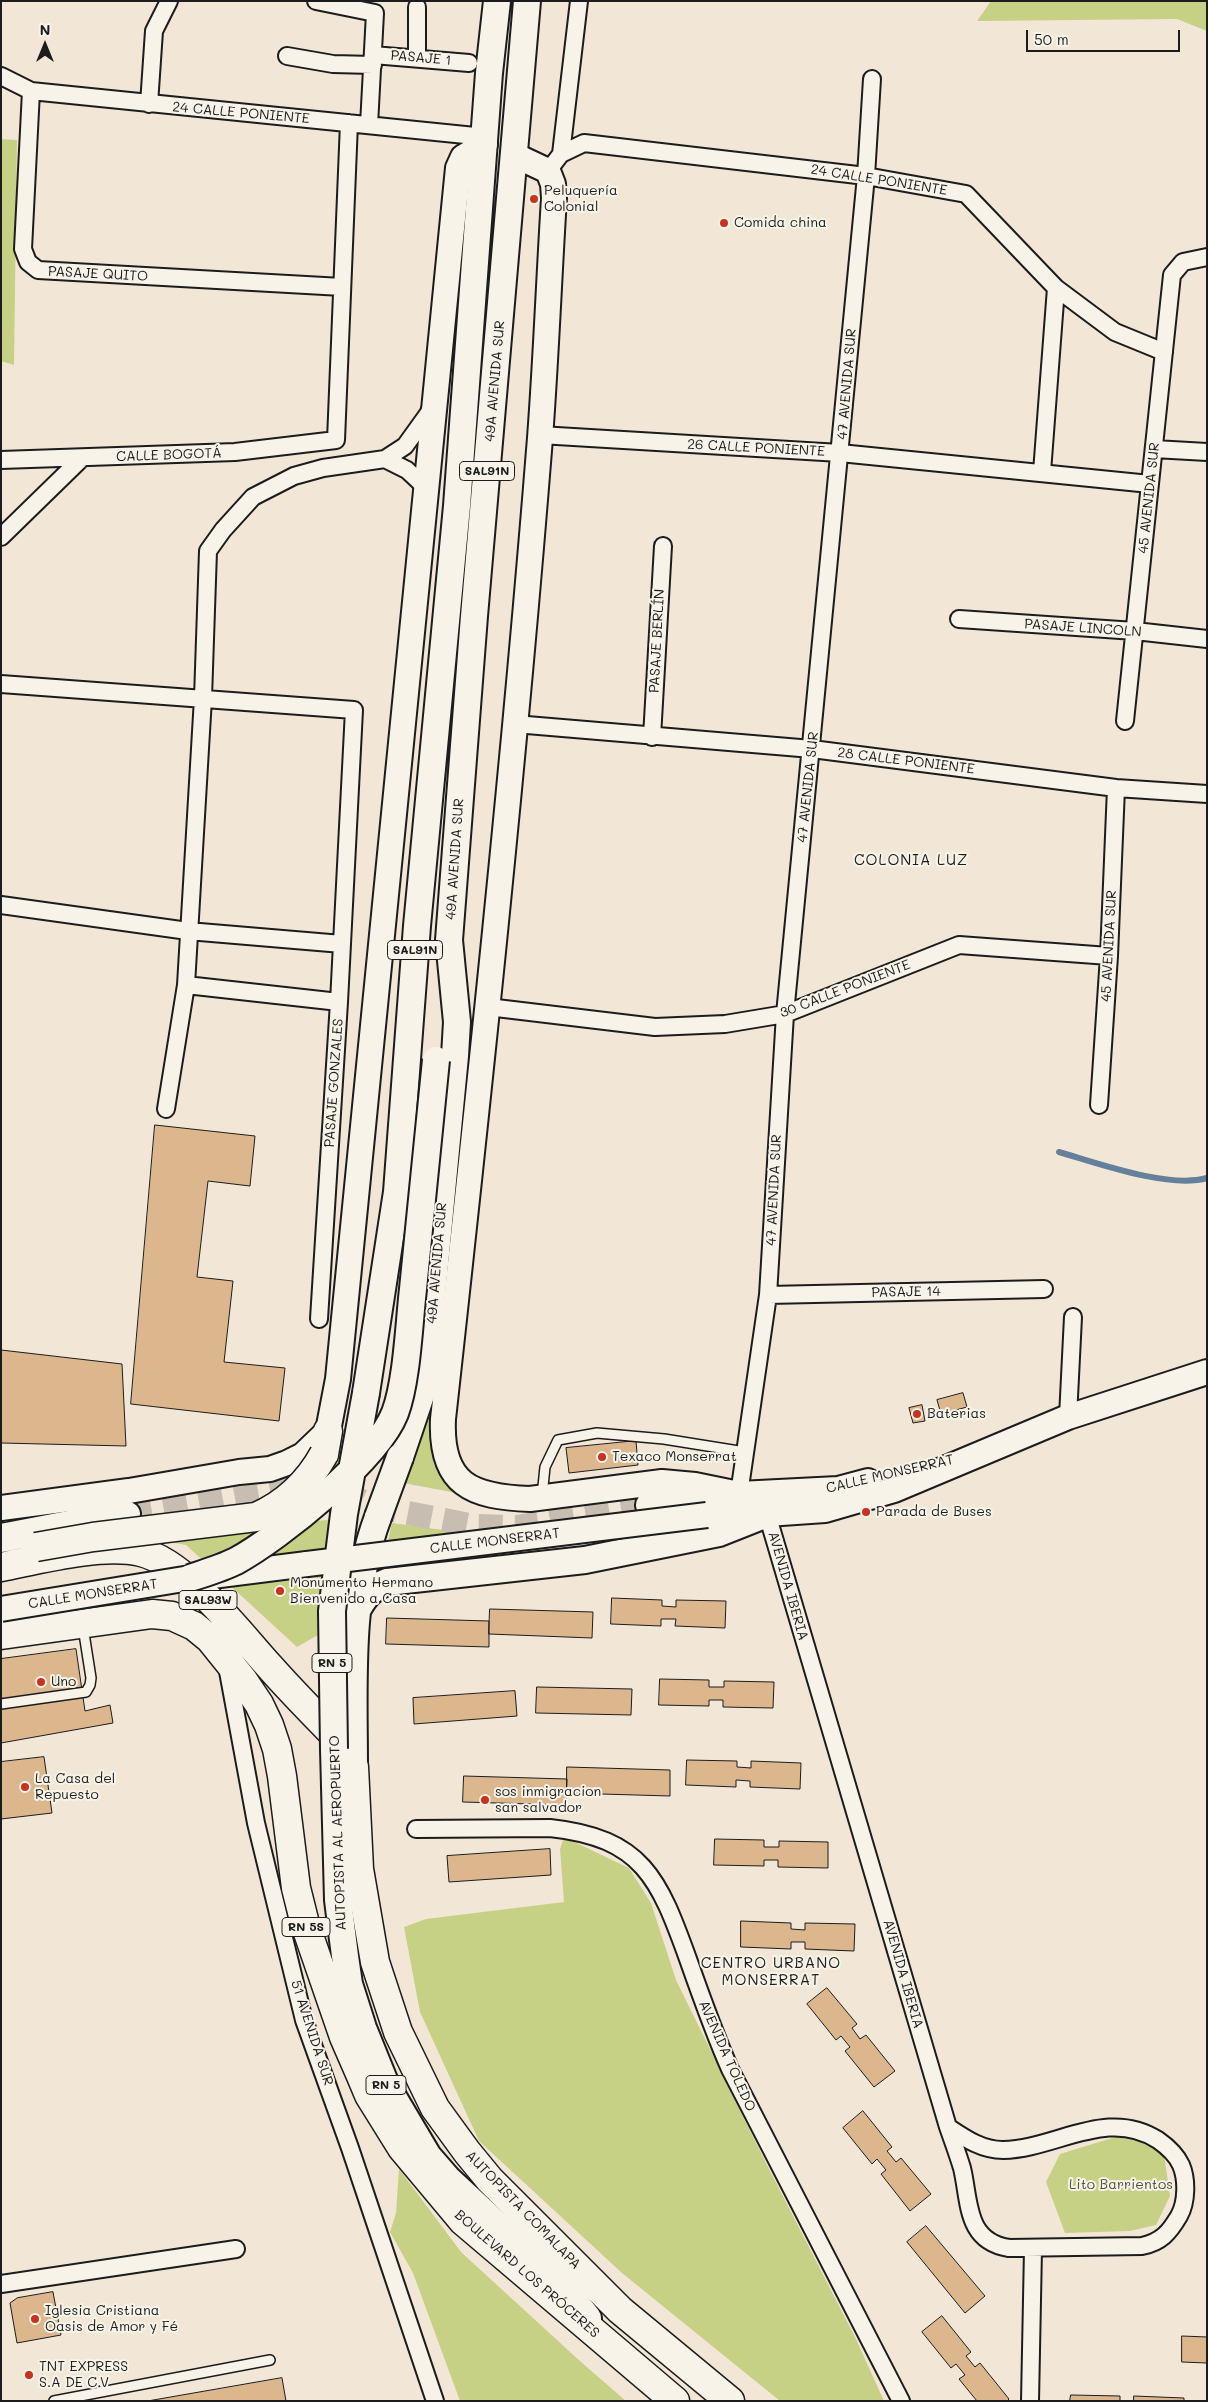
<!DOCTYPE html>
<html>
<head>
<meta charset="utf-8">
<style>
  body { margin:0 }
  #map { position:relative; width:1208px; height:2402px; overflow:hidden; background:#f2e7d6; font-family:Mali,sans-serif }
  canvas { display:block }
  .frame { position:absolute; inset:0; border:2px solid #1c1c1c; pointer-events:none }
  .north { position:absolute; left:20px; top:20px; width:50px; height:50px; -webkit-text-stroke:4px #f7f3e8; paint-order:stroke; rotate:0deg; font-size:14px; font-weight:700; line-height:20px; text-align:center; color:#1c1c1c }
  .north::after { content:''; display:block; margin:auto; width:18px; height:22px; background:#1c1c1c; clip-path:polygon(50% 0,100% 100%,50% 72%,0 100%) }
  .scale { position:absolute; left:1026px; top:30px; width:154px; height:22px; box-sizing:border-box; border:2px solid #1c1c1c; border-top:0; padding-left:6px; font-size:15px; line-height:18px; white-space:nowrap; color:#1c1c1c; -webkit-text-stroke:4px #f7f3e8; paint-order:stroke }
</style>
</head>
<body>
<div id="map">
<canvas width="1208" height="2402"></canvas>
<div class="frame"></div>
<div class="north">N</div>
<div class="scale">50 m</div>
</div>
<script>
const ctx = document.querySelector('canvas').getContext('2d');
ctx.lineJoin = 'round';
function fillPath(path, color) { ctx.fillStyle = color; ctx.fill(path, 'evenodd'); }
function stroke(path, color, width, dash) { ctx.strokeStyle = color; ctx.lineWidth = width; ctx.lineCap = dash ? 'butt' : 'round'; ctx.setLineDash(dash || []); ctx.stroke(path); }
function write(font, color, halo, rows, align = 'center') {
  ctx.font = font + ' Mali,sans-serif'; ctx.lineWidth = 4; ctx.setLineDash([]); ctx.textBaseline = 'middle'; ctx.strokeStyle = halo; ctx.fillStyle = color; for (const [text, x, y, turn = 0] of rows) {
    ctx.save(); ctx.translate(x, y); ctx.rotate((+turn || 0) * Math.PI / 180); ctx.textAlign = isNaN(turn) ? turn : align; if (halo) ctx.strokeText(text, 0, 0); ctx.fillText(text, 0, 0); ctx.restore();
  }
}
const green = new Path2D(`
  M991,1H1207V31L1177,19L977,21Z
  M1,139L17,140L14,365L1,361Z
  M465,1104L437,1414L462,1494L403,1483L438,1358Z
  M359,1517L351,1569L348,1618L297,1647L186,1545L143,1537Z
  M392,1523L487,1536L386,1549Z
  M564,1837L629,1868L651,1903L676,1980L768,2167L856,2339L884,2401H780L622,2273L479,2141L420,2012L404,1927L426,1919L564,1902L560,1849Z
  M1125,2134L1164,2154L1170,2196L1156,2225L1130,2231L1065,2233L1046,2182L1060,2154Z
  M399,2169L461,2252L581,2362L626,2401H460L413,2273L390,2232L396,2213Z`);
const stream = new Path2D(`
  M1059,1152C1097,1163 1169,1189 1207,1178`);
const building = new Path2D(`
  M155,1125L255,1136L250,1186L208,1181L197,1277L233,1281L224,1362L285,1368L279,1421L131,1404Z
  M1,1350L122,1364L126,1446L1,1443Z
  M963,1393L967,1407L941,1414L937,1400Z
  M922,1405L925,1421L913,1423L909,1408Z
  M636,1441L638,1465L569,1473L566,1448Z
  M612,1598L662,1600V1606L676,1607V1600L726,1601L725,1628L675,1626L676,1619H661V1626L611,1624Z
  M490,1609L593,1612L592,1638L489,1634Z
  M387,1618L489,1621V1647L386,1644Z
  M76,1649L85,1711L110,1705L113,1723L1,1743V1659Z
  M660,1679L709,1680V1687H724V1681L774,1682L773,1708L723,1707V1700H709V1706L659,1705Z
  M537,1687L632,1689L631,1715L536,1713Z
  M515,1691L517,1716L414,1724L413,1698Z
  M44,1757L52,1813L1,1819V1762Z
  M687,1760L737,1761V1767L751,1768V1761L801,1763L800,1789L750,1787V1781L736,1780V1787L686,1785Z
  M567,1767L670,1770V1796L567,1793Z
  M464,1776L567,1779L566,1805L463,1802Z
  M715,1839L764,1840V1847H779V1841L828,1842V1868L778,1867V1860H764V1866L714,1865Z
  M550,1849L551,1875L449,1882L447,1856Z
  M741,1921L791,1923V1929L805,1930V1923L855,1924L854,1951L805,1949V1942H791V1949L741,1947Z
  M827,1988L857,2024L852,2028L860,2039L866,2035L895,2071L874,2087L845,2051L850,2047L841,2036L836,2040L807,2004Z
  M863,2111L892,2147L887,2151L896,2162L901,2158L931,2194L910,2211L881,2174L886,2170L877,2159L872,2164L843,2128Z
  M926,2226L985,2296L965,2313L907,2242Z
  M53,2292L61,2335L17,2343L10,2303L17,2298Z
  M942,2316L971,2352L966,2356L975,2367L980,2363L1009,2399L1007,2401H977L959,2379L965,2375L956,2364L951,2368L922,2332Z
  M1182,2336L1207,2337V2363L1182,2362Z
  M282,2378L286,2401H148Z
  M1071,2395L1120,2396V2401H1070Z
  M1134,2396L1184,2398V2401H1134Z`);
const secondaryTunnel = new Path2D(`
  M128,1514L271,1488L312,1484L329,1485L372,1506L475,1526L517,1527L648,1505`);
const lane = new Path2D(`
  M542,1496L545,1467L558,1440L597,1433L664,1439L745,1452
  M1,1704L86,1692L90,1685L91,1678L83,1627
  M54,2401L270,2360`);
const street = new Path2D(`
  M316,1L375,13L369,125
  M417,7V57
  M373,55L469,63
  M287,56L333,64L373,65
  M1,76L31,91L485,137
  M31,91L23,249L28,262L38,270L342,287
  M149,104L154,31L169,1
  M561,154L579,1
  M548,171L561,154L584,143L866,176L966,194L1056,288L1115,332L1164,352
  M540,435L840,453L1150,484
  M1154,449L1207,452
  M385,459L407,470L423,485L424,495
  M1,460L235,452L336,440L349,123
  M1042,472L1056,288
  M1,537L81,459
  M959,619L1135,631L1207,639
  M1,684L354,710L339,1002L319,1319
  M1125,721L1172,275L1183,262L1207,257
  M515,724L812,749L1116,788L1207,794
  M652,737L663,546
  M1,905L188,931L342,944
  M186,985L339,1002
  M488,1007L655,1027L725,1024L785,1014L959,945L1109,956
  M1099,1105L1109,956L1116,788
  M166,1109L186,985L203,698L208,551L223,530L253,497L294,476L323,468L385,459L405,446L428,414L432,406
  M768,1295L1044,1289
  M1068,1417L1073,1317
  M739,1494L768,1295L785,1014L866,176L872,79
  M767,1514L948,2127C953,2141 958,2155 962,2168C970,2201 965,2241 1009,2248L1142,2246C1161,2242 1169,2233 1179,2216C1187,2202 1187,2179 1181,2165C1176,2154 1168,2147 1158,2140C1107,2107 1056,2149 1003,2150C982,2150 966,2139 948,2127
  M227,1666L256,1823L304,2020L350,2148L435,2401
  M416,1829L550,1828C643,1838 659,1879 688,1959C701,1996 714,2033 730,2069L901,2401
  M1,2284L236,2249
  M1030,2401L1033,2249`);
const secondary = new Path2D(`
  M514,155L548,171L553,184L554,198C549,278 546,358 540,438C514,766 479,1093 443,1419C440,1485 472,1497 530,1499L662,1482L695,1485L739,1494
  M648,1505L739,1494L838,1489L868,1481
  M1,1508L129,1491L239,1472L270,1469L287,1463L303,1455L328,1431L338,1379L458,168L463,157L485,144
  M707,1515L767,1514L825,1510L894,1490L1068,1417L1207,1372
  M73,1522L128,1514
  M212,1576L307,1564`);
const primary = new Path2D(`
  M366,1393L397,1192L417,926L457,506L489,73L497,1
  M400,1457L423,1389L455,1056L457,1022L449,940L474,616L527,1
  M355,1614C363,1599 370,1588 387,1582L585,1560L719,1533L767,1514
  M334,1749L338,1900L345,1956L349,1984L363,2028L386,2085L428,2156L448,2179L561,2284L588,2318
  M354,1767C354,1682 348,1598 378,1517`);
const highway = new Path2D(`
  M324,1454L328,1431
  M1,1538L90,1521
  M1,1567C41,1559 102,1543 141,1552C186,1563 239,1633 270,1667C293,1693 317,1717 341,1742L349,1752L354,1767L359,1869L375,1962L398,2032L435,2108L467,2152L490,2180L620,2310L730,2401
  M1,1635L152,1614L172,1616L194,1626L210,1639L243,1680L259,1704L269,1725L277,1749L282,1776L296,1888L305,1924L344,2037L361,2076L369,2095L402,2148L463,2221L675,2401`);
const secondaryBridge = new Path2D(`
  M307,1564L707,1515
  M1,1609L190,1578`);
const primaryBridge = new Path2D(`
  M378,1517L400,1457
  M190,1578C205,1573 222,1568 236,1561C280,1537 377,1459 395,1413C407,1381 409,1324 413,1289C421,1213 428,1136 436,1060
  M334,1749L332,1611L344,1514L366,1393`);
const highwayBridge = new Path2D(`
  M36,1547L93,1537L256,1517C286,1504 308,1483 324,1454`);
const markers = [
  [534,199,5,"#c8321e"],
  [724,223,5,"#c8321e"],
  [917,1414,5,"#c8321e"],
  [602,1457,5,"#c8321e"],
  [866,1512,5,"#c8321e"],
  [280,1591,5,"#c8321e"],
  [41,1682,5,"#c8321e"],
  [25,1787,5,"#c8321e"],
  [485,1800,5,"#c8321e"],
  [35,2319,5,"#c8321e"],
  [29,2375,5,"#c8321e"]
];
const shields = [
  [487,471,55],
  [415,950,55],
  [208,1600,58],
  [332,1663,40],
  [306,1927,48],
  [386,2085,40]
];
const shieldNames = [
  ["SAL91N",487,471],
  ["SAL91N",415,950],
  ["SAL93W",208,1600],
  ["RN 5",332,1663],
  ["RN 5S",306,1927],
  ["RN 5",386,2085]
];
const streetNames = [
  ["PASAJE 1",421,58,5],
  ["24 CALLE PONIENTE",241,113,5],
  ["24 CALLE PONIENTE",879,180,9],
  ["PASAJE QUITO",98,274,3],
  ["49A AVENIDA SUR",495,381,-85],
  ["47 AVENIDA SUR",847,384,-85],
  ["26 CALLE PONIENTE",756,448,3],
  ["CALLE BOGOTÁ",169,455,-2],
  ["45 AVENIDA SUR",1149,498,-84],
  ["PASAJE LINCOLN",1083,628,4],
  ["PASAJE BERLÍN",657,641,-87],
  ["28 CALLE PONIENTE",906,761,7],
  ["47 AVENIDA SUR",808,787,-84],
  ["49A AVENIDA SUR",455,859,-86],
  ["45 AVENIDA SUR",1109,946,-87],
  ["30 CALLE PONIENTE",845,989,-21],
  ["PASAJE GONZALES",334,1083,-86],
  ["47 AVENIDA SUR",774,1190,-87],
  ["49A AVENIDA SUR",437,1263,-85],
  ["PASAJE 14",906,1292,-1],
  ["CALLE MONSERRAT",890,1474,-13],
  ["CALLE MONSERRAT",495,1541,-7],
  ["AVENIDA IBERIA",788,1586,74],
  ["CALLE MONSERRAT",93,1594,-9],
  ["AUTOPISTA AL AEROPUERTO",338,1833,-92],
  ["AVENIDA IBERIA",903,1974,74],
  ["51 AVENIDA SUR",312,2033,72],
  ["AVENIDA TOLEDO",727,2056,66],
  ["AUTOPISTA COMALAPA",523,2210,46],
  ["BOULEVARD LOS PRÓCERES",527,2274,41]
];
const poiNames = [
  ["Peluquería",544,191],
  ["Colonial",544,207],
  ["Comida china",734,223],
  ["Baterias",927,1414],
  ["Texaco Monserrat",612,1457],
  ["Parada de Buses",876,1512],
  ["Monumento Hermano",290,1583],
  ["Bienvenido a Casa",290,1599],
  ["Uno",51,1682],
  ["La Casa del",35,1779],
  ["Repuesto",35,1795],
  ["sos inmigracion",495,1792],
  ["san salvador",495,1808],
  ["Iglesia Cristiana",45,2311],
  ["Oasis de Amor y Fé",45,2327],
  ["TNT EXPRESS",39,2367],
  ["S.A DE C.V",39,2383]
];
const parkNames = [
  ["Lito Barrientos",1121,2185]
];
const neighbourhoodNames = [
  ["COLONIA LUZ",911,860],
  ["CENTRO URBANO",771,1963],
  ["MONSERRAT",771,1980]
];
fillPath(green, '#c6d185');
stroke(stream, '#64809a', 6);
fillPath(building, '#dcb68d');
stroke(building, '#1c1c1c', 1);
stroke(secondaryTunnel, '#c7beb1', 24, [24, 12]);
stroke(lane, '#1c1c1c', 12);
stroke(street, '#1c1c1c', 20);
stroke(secondary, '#1c1c1c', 28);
stroke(primary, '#1c1c1c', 30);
stroke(highway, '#1c1c1c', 31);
stroke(lane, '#f7f3e8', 9);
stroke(street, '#f7f3e8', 16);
stroke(secondary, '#f7f3e8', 24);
stroke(primary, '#f7f3e8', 26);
stroke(highway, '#f7f3e8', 28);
stroke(secondaryBridge, '#1c1c1c', 28, []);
stroke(primaryBridge, '#1c1c1c', 30, []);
stroke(highwayBridge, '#1c1c1c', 31, []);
stroke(secondaryBridge, '#f7f3e8', 24);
stroke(primaryBridge, '#f7f3e8', 26);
stroke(highwayBridge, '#f7f3e8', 28);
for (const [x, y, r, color] of markers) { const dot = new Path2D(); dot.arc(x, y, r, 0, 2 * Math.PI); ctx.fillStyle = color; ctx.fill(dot); stroke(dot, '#f7f3e8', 2); }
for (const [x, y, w] of shields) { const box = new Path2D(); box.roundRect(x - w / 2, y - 9.5, w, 19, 4); ctx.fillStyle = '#f7f3e8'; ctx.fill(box); stroke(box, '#1c1c1c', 1); }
write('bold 12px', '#1c1c1c', null, shieldNames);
write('14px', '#1c1c1c', '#f7f3e8', streetNames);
write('14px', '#1c1c1c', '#f7f3e8', poiNames, 'left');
write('14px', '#4f523c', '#f7f3e8', parkNames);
ctx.letterSpacing = '1px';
write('15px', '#1c1c1c', '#f7f3e8', neighbourhoodNames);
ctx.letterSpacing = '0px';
</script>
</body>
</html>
